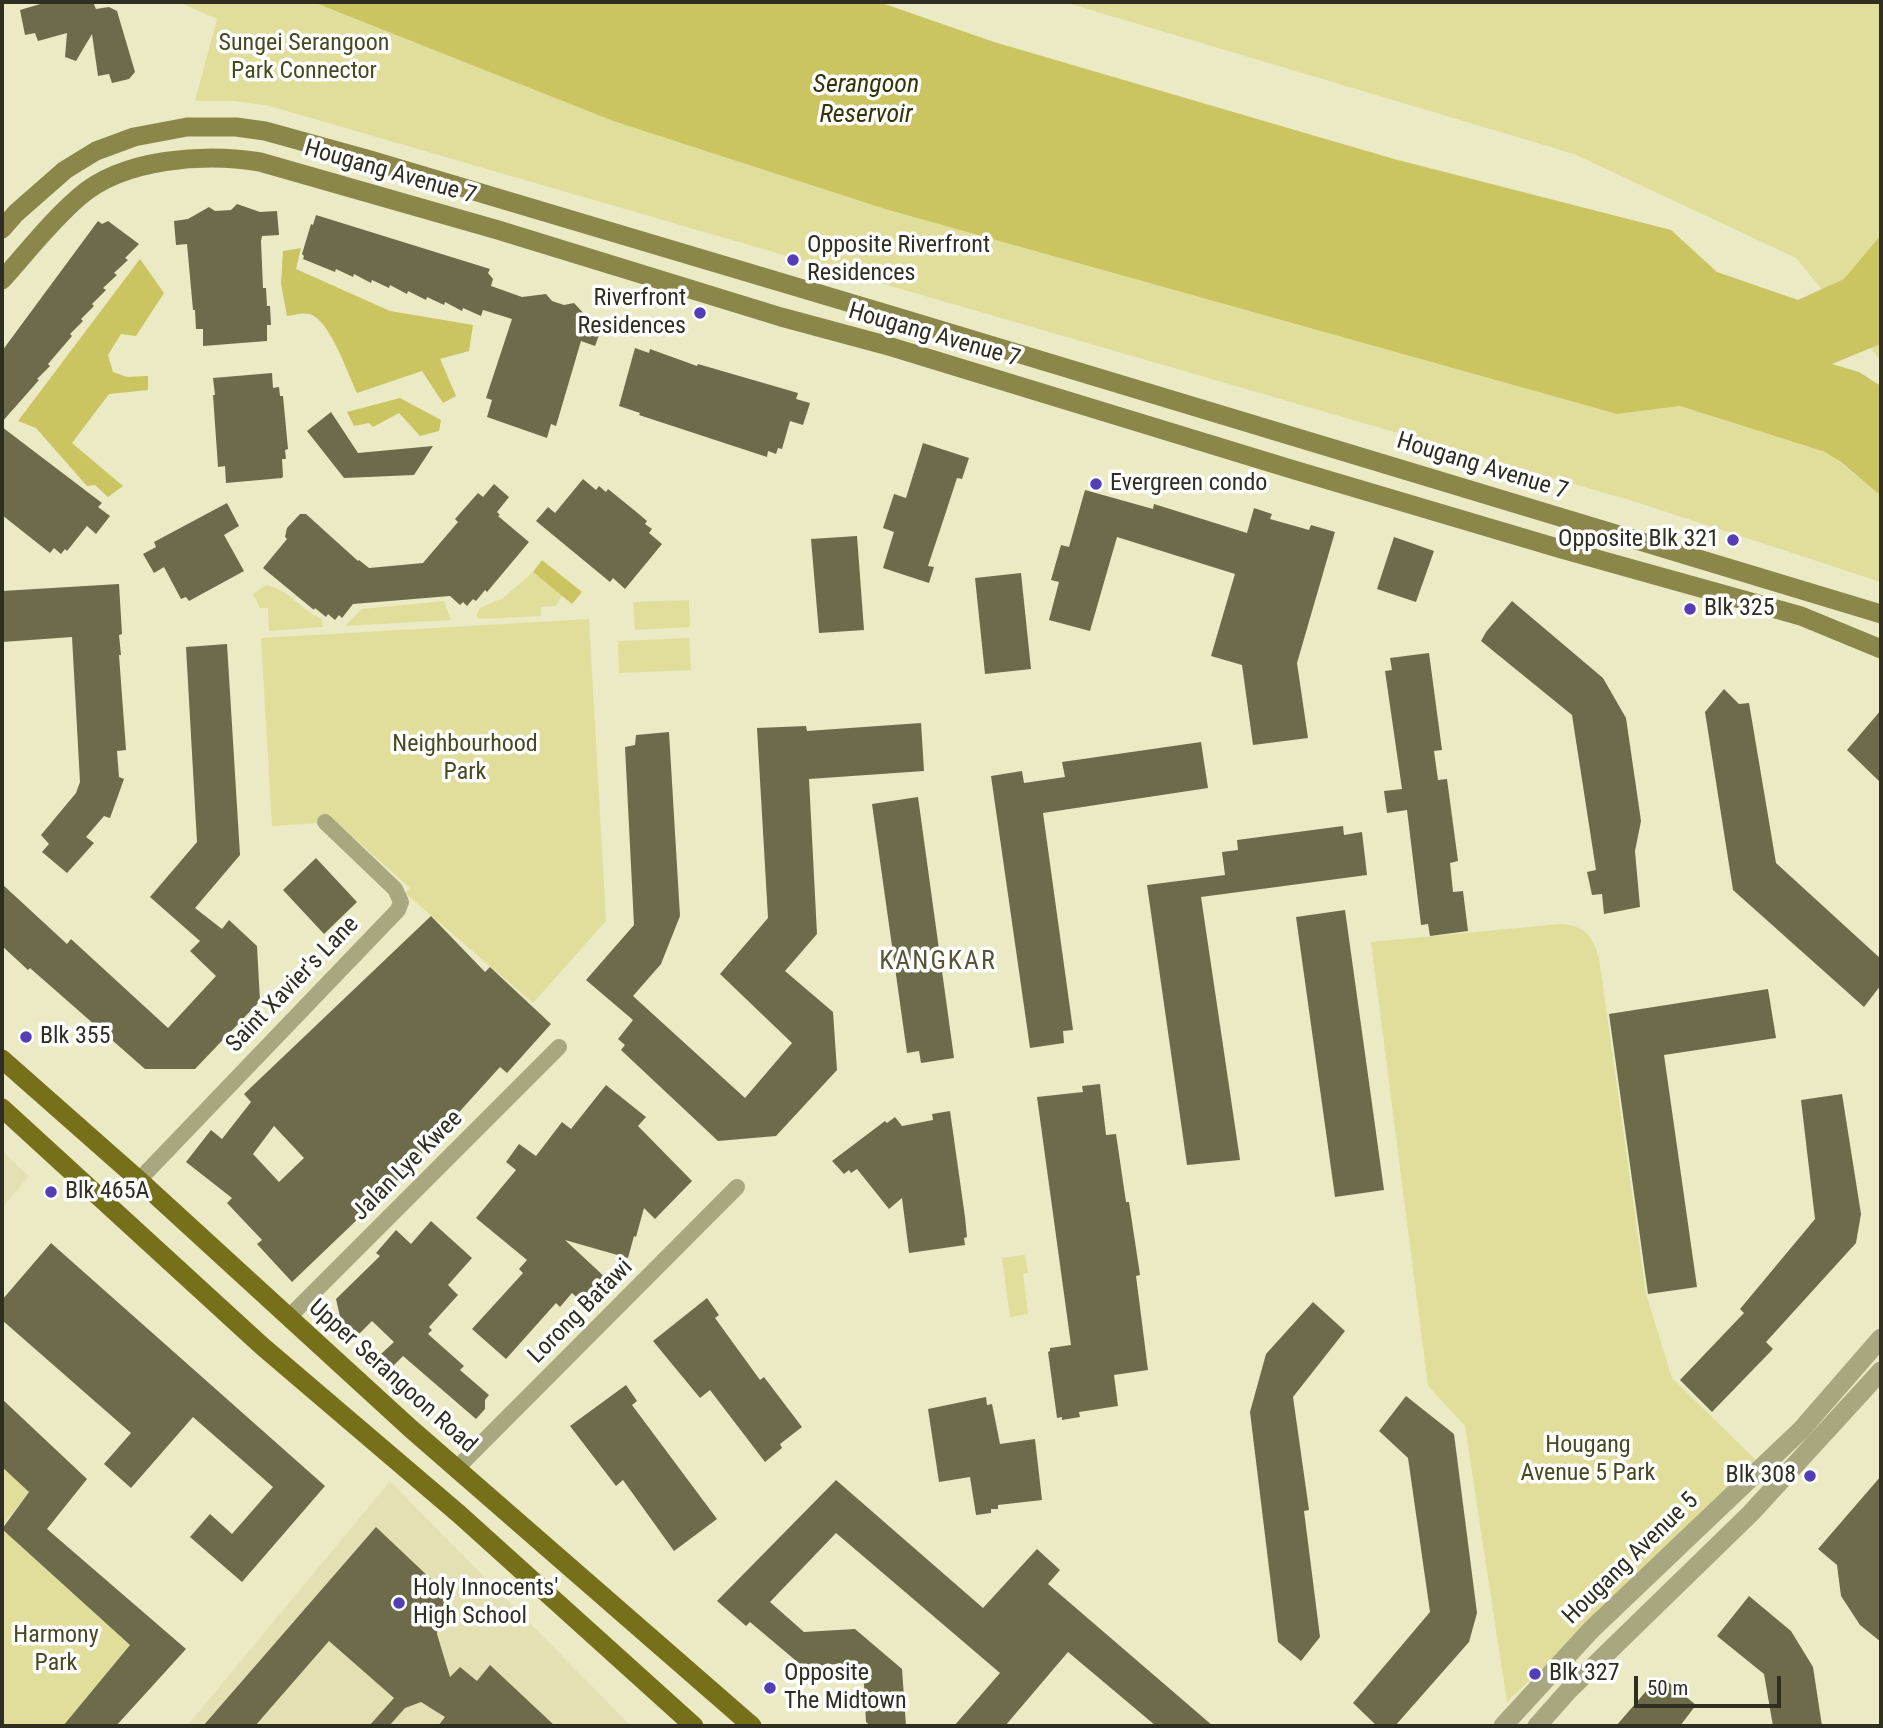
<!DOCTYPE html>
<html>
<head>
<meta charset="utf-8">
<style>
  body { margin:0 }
  #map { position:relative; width:1883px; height:1728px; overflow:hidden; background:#ebeac5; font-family:"Roboto Condensed",sans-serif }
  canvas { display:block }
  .frame { position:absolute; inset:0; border:4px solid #2f2e20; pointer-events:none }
  .scale { position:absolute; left:1634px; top:1676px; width:147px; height:32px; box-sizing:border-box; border:4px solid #2f2e20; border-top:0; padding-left:9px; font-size:21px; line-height:24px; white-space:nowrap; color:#2f2e20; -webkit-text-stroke:5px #fff; paint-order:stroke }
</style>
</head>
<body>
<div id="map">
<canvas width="1883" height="1728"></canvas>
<div class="frame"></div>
<div class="scale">50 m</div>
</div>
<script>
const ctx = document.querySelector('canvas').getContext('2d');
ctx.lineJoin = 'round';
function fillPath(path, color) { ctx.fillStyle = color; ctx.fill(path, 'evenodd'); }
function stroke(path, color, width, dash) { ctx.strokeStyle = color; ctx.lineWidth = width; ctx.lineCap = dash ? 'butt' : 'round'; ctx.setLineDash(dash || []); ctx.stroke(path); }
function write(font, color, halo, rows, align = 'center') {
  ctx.font = font + ' "Roboto Condensed",sans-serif'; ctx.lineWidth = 7; ctx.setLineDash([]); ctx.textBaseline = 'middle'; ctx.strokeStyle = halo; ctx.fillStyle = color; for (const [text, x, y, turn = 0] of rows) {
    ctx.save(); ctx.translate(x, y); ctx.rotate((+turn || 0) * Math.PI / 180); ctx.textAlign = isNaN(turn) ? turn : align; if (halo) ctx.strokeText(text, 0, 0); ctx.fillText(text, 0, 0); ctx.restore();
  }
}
const built = new Path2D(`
  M2,1151L29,1176L2,1208Z
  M390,1481L631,1726H187Z`);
const green = new Path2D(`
  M178,2H313L613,121L885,209L1617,414L1680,406L1830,454L1881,496V582L1636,502L266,105L234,101H195L217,19Z
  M1064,2H1881V361L1796,258L1574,154Z
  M533,572L562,595L556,606L541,607V616L479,619L476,616L480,608L503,598Z
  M266,585C288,589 301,610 322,619L323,627L269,631L268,608H260L253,594Z
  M689,600L690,627L635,630L633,602Z
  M444,601L451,620L345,626L362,609Z
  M589,619L606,921L533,1003L405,893L410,888L336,822L272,826L261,638Z
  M689,638L691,670L619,673L618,641Z
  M1560,924C1584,925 1593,936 1599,958L1646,1294L1672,1378L1758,1462L1507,1702L1465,1426L1428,1386L1371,942Z
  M1025,1255L1028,1273L1023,1274L1028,1314L1010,1317L1002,1258Z
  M2,1467L29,1492L2,1526Z
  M2,1529L130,1645L63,1726H2Z`);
const water = new Path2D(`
  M313,2H879L994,42L1394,159L1671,230L1717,272L1798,300L1844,279L1881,235V342L1878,345L1832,364L1859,372L1881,386V496L1841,462L1825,452L1680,406L1617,414L885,209L613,121Z
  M301,248L296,269L390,311L473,325L469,351L440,359L456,396L443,403L422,371L357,393C348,374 332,327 314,316C306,311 296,315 287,316L281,284L283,251Z
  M140,259L164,293L136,336L121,334L108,355L113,372L127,377L148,376V390L109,394L72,443L123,486L108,497L95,485L87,486L36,428L18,421Z
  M400,398L441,420L439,431L420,436L399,413L373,427L369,423L354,426L347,412Z
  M542,560L582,592L572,604L533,572Z`);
const building = new Path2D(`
  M47,2H93L96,9L109,7L117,11L135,72L129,79L112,83L109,74L98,76L92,34L76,61L65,57L67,33L38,41L35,33L25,35L20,10Z
  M237,204L260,212L277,211L279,235L262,236L261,241L263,288H266L267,306H270L271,325H267V341L203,346V329H196L195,310H193L187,244L176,245L174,221L188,219L209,207L215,211L231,210Z
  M316,215L490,269L488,273L493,279L491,286L522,297L546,294L552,301L564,305L574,303L590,320L603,324L595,346L581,341L556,426L551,424L547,438L487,417L492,400L486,398L512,319L483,310L481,316L463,308L462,311L445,302L444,305L427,297L426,300L408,291L407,294L390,285L389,288L372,280L371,283L354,274L353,277L336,269L335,272L303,259L304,256L302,254L311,224L313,225Z
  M98,221L102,224L108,221L139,244L125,258L128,260L114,273L117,275L103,288L106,290L92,304L94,306L81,319L83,321L70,334L72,336L48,364L50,366L37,379L39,380L2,422V351Z
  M635,348L649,353L650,349L697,366L698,364L798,393L796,399L810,403L803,425L790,421L782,449L778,448L776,454L768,451L767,457L639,415L640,413L619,406Z
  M272,373L273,388L279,387L280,396H283L288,449L285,450L286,459H282L283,476L282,478L226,483L225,466L218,467L213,395H215L213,378Z
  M331,412L358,453L433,446L414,475L344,478L307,431Z
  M2,427L102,503L98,507L110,516L96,534L87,526L67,551L65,549L61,554L54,548L50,553L2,515Z
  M923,443L969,458L962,479L957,478L941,527L928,566L934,567L929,583L883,568L894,532L883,528L894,494L906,498Z
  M583,479L596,490L599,486L606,492L608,489L634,510L647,521L645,524L652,529L649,533L662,544L625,589L613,578L610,582L536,521L548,507L555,513Z
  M494,484L509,497L497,512L500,515L498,516L529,542L487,592L485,590L476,601L473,599L467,606L463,602L460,605L450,596L353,604L342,618L339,615L335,620L328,614L326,617L315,608L314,610L263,568L287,539L285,537L287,528L300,514H306L358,561L359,560L369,568L423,563L458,522L455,519L478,493L483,497Z
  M1085,490L1153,509L1154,504L1247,533L1254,508L1272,514L1270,519L1309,530L1311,525L1335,532L1297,663L1308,738L1253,745L1242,665L1211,656L1235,574L1117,537L1090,631L1049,620L1059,582L1051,580L1061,545L1069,547Z
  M227,503L239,526L224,535L244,571L189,601L186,597L181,599L164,567L154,573L143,554L156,547L154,542Z
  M857,536L864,630L819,633L811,539Z
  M1394,537L1434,551L1416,602L1377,589Z
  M1021,573L1031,669L985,674L975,578Z
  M119,584L122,634L119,635L121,655H119L126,750L117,751L119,777L124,779L110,818L104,816L86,837L94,843L67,873L42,852L49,844L41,835L76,793L80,782L72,637L2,642V591Z
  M1512,601L1603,678L1626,718L1641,821L1635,851L1640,907L1604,914L1602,894L1592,895L1587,872L1596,870L1572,715L1481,641L1486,632Z
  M227,644L240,855L195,908L222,929L229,920L257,946L260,1001L195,1069H145L30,968L28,970L2,946V884L67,944L71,939L168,1028L216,976L190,951L200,941L150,897L197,842L186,647Z
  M1429,653L1442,750L1434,751L1438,780L1447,779L1458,861L1450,863L1453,892L1463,891L1468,931L1430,936L1428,924L1421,925L1407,810L1387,813L1384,791L1402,789L1385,671L1392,670L1390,658Z
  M1724,689L1739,704L1749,703L1776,863L1881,959V985L1864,1007L1733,890L1705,712Z
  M1881,710V783L1847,750Z
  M921,723L924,771L809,779L817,934L785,971L833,1012L837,1070L776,1136L718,1141L621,1050L625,1045L618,1039L633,1020L586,980L634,925L625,747L635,745L636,735L669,732L680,916L661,964L633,996L745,1098L792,1043L720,974L768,918L757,728L806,726L807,731Z
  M1201,742L1208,788L1043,813L1073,1030L1063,1031L1064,1043L1030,1048L991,776L1022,771L1024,783L1065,777L1062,762Z
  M918,797L954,1058L921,1063L919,1051L907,1053L872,804Z
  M1343,826L1344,835L1362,832L1367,875L1201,897L1240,1160L1187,1165L1147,885L1225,875L1222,852L1238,850L1237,840Z
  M316,858L357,902L324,934L283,890Z
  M1345,910L1384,1190L1335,1197L1296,917Z
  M431,916L485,972L490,967L551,1024L507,1073L500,1067L364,1217L362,1215L292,1282L257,1244L262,1240L227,1203L232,1198L186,1162L211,1130L222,1139L251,1102L244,1094ZM274,1126L304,1158L279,1182L253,1154Z
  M1768,989L1776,1038L1664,1055L1697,1287L1648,1294L1609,1014Z
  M1100,1084L1106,1135L1116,1134L1126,1202H1129L1140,1275L1136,1276L1148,1370L1114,1375L1118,1406L1079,1412L1080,1417L1062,1420V1417L1057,1418L1048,1352L1050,1351V1348L1071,1345L1037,1097L1083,1092L1082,1086Z
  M606,1085L646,1117L638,1126L692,1181L655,1219L644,1208L636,1237L634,1236L628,1258L565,1240L608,1280L585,1305L572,1293L560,1307L556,1303L506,1359L472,1329L523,1273L519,1269L527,1260L476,1218L516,1170L506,1162L519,1144L536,1156L562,1122L571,1129Z
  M1842,1094L1861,1214L1856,1243L1766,1342L1773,1349L1712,1412L1680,1380L1744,1313L1740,1309L1815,1219L1801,1100Z
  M950,1111L965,1217L967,1237L964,1238L965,1245L909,1253L902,1198L889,1209L857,1169L851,1173L849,1170L844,1174L832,1161L885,1121L887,1123L895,1117L902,1126L933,1120L932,1114Z
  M431,1221L472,1258L448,1285L458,1295L429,1327L432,1330L428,1334L464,1366L460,1370L489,1395L485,1400V1409L476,1419L403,1356L393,1366L381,1354L394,1342L372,1321L356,1337L341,1321L336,1299L380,1256L376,1253L396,1230L411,1244Z
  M51,1243L325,1486L242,1582L190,1537L210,1514L232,1534L273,1487L193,1417L131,1488L104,1464L131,1433L2,1320V1300Z
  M707,1298L719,1315L715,1318L760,1380L764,1377L802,1427L780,1444L782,1448L765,1462L710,1390L700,1398L653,1341Z
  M1313,1302L1345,1331L1293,1397L1309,1510L1304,1511L1320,1637L1301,1661L1278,1642L1250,1412L1266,1354Z
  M626,1385L637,1401L632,1405L717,1519L674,1551L623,1480L616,1486L570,1426Z
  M1406,1396L1454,1434L1477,1613L1469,1642L1395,1726H1377L1353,1703L1430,1612L1408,1458L1379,1431Z
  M986,1397L987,1405L992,1404L1000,1444L1035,1439L1042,1500L998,1505V1509H991V1513L976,1515L970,1477L939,1482L928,1409Z
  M2,1399L87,1479L47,1529L186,1649L116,1726H63L130,1645L2,1529L29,1492L2,1467Z
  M1881,1476V1642L1860,1625L1841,1596L1837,1565L1818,1549Z
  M836,1480L983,1608L1037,1549L1060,1570L1048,1584L1213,1726H1156L1068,1652L1005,1726H954L1000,1673L836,1533L770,1602L804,1632L855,1629L902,1669L906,1726H871L866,1722L864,1684L840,1663L807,1670L750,1622L746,1626L717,1601Z
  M376,1527L450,1597L438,1616L437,1634L450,1677L460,1667L477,1681L490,1665L555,1726H438L445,1717L421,1702L405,1708L389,1726H369L394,1698L329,1641L255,1726H203Z
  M1749,1596L1791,1631L1813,1667L1822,1726H1773L1764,1674L1717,1636Z
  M1668,1682L1696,1705L1680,1726H1616L1648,1689Z`);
const minor = new Path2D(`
  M139,1180L398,910L401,902L395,889L325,822
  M289,1317L559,1047
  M457,1468L737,1187`);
const tertiary = new Path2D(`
  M1503,1726L1591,1630L1801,1430L1881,1338
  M1537,1726L1568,1691L1751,1513L1881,1371`);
const secondary = new Path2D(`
  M2,229L16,213L65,170L96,151L134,137L187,127H236L265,131L370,160L894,316L1881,614
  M2,280C27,252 51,221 79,197C123,158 205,153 260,162L498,230L781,317L885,345L1291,469L1561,549L1801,616L1881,649`);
const primary = new Path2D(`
  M2,1059L139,1180L410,1428L752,1726
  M2,1108L262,1346L459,1514L694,1726`);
const markers = [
  [793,260,7,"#543db5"],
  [700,313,7,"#543db5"],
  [1096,484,7,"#543db5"],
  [1733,540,7,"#543db5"],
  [1690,609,7,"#543db5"],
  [26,1037,7,"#543db5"],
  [51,1192,7,"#543db5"],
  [1810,1476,7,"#543db5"],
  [399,1603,7,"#543db5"],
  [1535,1674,7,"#543db5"],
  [770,1688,7,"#543db5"]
];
const parkNames = [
  ["Sungei Serangoon",304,44],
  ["Park Connector",304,72],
  ["Neighbourhood",465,745],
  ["Park",465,773],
  ["Hougang",1588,1446],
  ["Avenue 5 Park",1588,1474],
  ["Harmony",56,1636],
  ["Park",56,1664]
];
const streetNames = [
  ["Hougang Avenue 7",390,173,16],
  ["Hougang Avenue 7",934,336,16],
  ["Hougang Avenue 7",1482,467,17],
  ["Saint Xavier's Lane",293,985,-46],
  ["Jalan Lye Kwee",408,1166,-45],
  ["Lorong Batawi",581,1312,-45],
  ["Upper Serangoon Road",392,1377,42],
  ["Hougang Avenue 5",1631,1559,-44]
];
const poiNames = [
  ["Opposite Riverfront",807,246],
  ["Residences",807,274],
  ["Riverfront",686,299,"right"],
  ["Residences",686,327,"right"],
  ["Evergreen condo",1110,484],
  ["Opposite Blk 321",1719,540,"right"],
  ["Blk 325",1704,609],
  ["Blk 355",40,1037],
  ["Blk 465A",65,1192],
  ["Blk 308",1796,1476,"right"],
  ["Holy Innocents'",413,1589],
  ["High School",413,1617],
  ["Opposite",784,1674],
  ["The Midtown",784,1702],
  ["Blk 327",1549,1674]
];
const waterNames = [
  ["Serangoon",866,85],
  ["Reservoir",866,115]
];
const neighbourhoodNames = [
  ["KANGKAR",938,962]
];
fillPath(built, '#e3e1b4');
fillPath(green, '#e1de9c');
fillPath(water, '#cac461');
fillPath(building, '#6d6b4a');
stroke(minor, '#a9a780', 16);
stroke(tertiary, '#a9a780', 19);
stroke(secondary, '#8b874a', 19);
stroke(primary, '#76701a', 19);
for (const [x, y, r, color] of markers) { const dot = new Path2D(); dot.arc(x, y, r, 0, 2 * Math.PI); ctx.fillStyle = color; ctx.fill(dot); stroke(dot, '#fff', 2.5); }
write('24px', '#4b481f', '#fff', parkNames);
write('24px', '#2f2e20', '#fff', streetNames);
write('24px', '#2f2e20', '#fff', poiNames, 'left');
write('italic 26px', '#363307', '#fff', waterNames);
ctx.letterSpacing = '2px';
write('26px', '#575535', '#fff', neighbourhoodNames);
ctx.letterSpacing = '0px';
</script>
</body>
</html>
